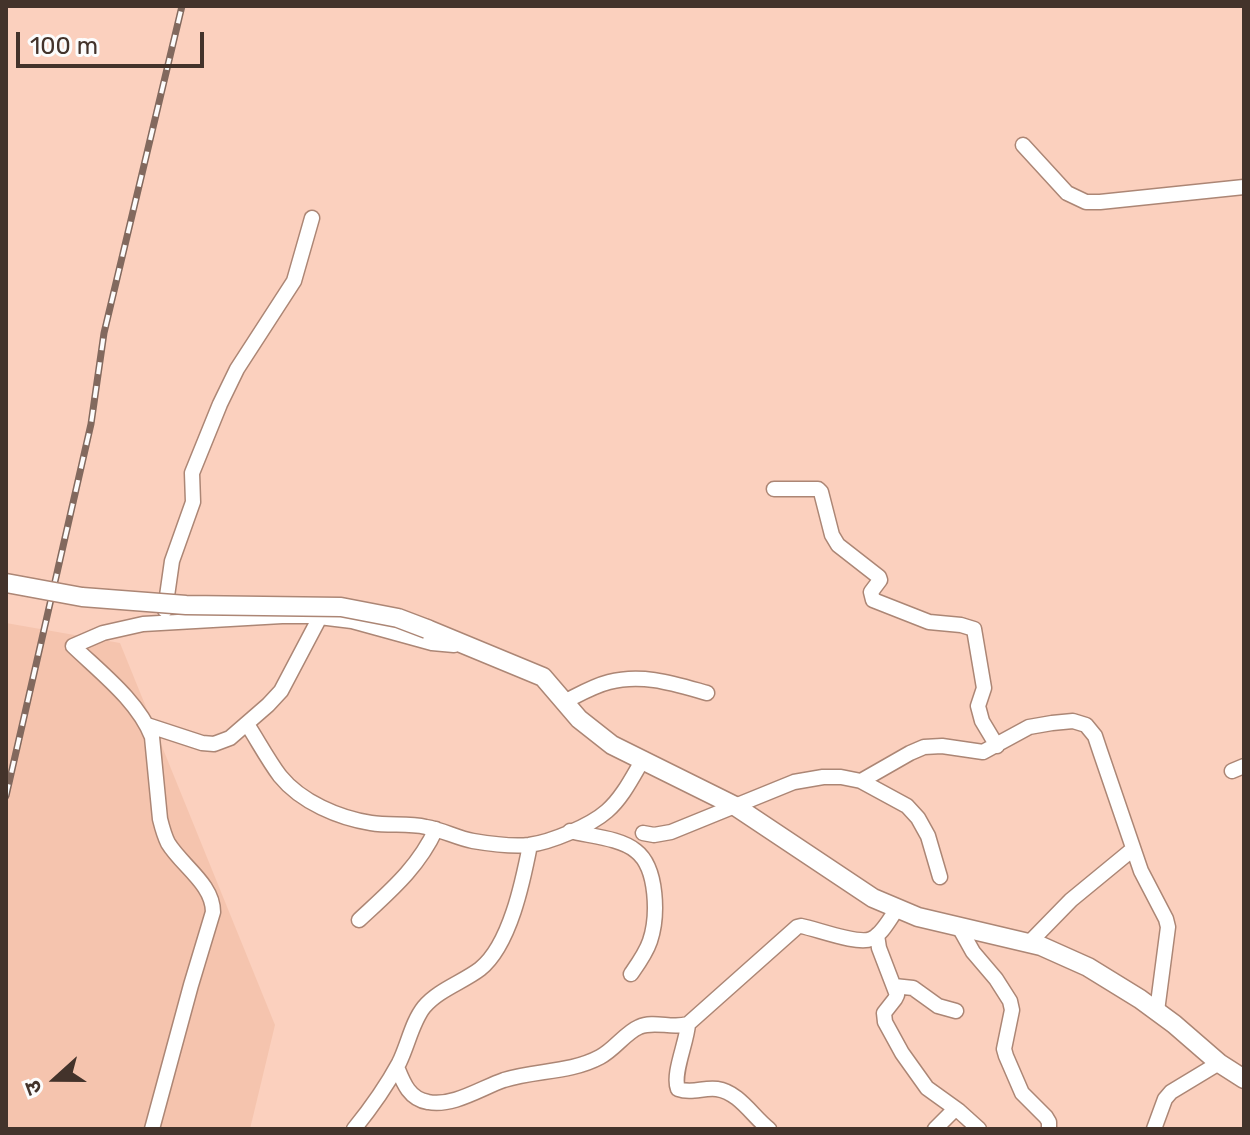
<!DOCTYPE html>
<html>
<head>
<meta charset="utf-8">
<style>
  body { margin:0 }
  #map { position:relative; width:1250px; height:1135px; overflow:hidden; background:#fbd0be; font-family:Rubik,"Noto Sans Devanagari",sans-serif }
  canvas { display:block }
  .frame { position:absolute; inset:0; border:8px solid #43332b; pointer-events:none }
  .north { position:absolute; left:16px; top:1039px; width:80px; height:80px; -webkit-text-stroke:6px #fcfcfc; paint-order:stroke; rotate:249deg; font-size:22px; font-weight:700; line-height:32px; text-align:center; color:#43332b }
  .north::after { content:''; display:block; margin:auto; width:28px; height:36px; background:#43332b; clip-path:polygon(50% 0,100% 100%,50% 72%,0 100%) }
  .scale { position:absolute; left:16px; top:32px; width:188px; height:36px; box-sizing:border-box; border:4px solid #43332b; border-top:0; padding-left:10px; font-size:24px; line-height:28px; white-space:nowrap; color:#43332b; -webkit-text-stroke:6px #fcfcfc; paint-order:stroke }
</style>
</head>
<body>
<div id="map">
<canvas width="1250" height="1135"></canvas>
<div class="frame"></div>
<div class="north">उ</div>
<div class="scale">100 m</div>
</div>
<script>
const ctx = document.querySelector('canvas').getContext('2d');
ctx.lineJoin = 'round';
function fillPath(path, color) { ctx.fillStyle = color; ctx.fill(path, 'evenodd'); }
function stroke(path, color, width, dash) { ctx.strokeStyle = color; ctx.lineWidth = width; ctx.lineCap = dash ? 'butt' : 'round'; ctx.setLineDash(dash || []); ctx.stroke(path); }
const built = new Path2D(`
  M6,623L120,643L275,1025L250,1129H6Z`);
const minor = new Path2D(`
  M1023,145L1067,193L1086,202H1100L1244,187
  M774,489H818L821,492L832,535L838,545L879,577L880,580L871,592L873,600L929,622L961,625L974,629L984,688L978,706L982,721L997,746
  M165,610L172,561L193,502L192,473L220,404L237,369L294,281L312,218
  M564,702C578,695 593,686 609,682C643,673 675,684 707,693
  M247,724C258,741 268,760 280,776C301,802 339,818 371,823C389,826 408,823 426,827C443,830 457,838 473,841C491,844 511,847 529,845C551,842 590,826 607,811C622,798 632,778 642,761
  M147,725L202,743L214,744L230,738L268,705L281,691L320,617
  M1232,771L1244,766
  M861,781L910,753L924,747L942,746L983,752L1029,727L1052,723L1073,721L1086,725L1095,736L1100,751L1141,871L1166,919L1168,927L1157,1011
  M570,831C589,836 621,838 636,851C658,868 658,917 650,941C646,953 638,964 631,974
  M643,833L654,835L671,832L794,782L823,777H841L861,781L907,806L918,818L928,836L940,877
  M359,920C390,891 418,868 436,829
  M959,927L973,952L996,979L1010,1001L1012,1010L1004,1049L1006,1056L1022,1093L1046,1117L1049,1122V1129
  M877,935L879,948L897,995L895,999L884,1013L885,1022L902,1053L927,1088L959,1111L979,1129
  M1029,943L1071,900L1133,849
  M894,986L913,988L938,1006L956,1011
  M688,1024C687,1042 672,1074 678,1089C692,1094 704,1087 717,1089C739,1092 753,1117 769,1129
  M397,1067C403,1082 409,1099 428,1102C453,1107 481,1088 504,1080C536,1070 570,1073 600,1057C615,1049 625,1033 639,1027C654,1020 672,1029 688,1024L797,927L801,926C817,929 858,945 871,939C882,935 890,918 897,909
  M152,1129L191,985L213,912C213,884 182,866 168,843C164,835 162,827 160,819L152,737C138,701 100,672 73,646L103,633L143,624L282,616H311L352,621L432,643L454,645
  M354,1129C371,1108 386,1087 399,1063C408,1045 412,1022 424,1007C438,990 463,982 480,969C510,945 523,881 530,845
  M935,1129L955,1109
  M1154,1129L1165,1099L1171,1092L1219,1063`);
const tertiary = new Path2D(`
  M427,629L543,677L579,719L612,745L735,806L873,898L918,917L1041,946L1088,967L1140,999L1174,1024L1219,1063L1244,1079`);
const rail = new Path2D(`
  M6,796L91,424L104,333L182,6`);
const tertiaryBridge = new Path2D(`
  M6,583L82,597L186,605L341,607L398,618L427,629`);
fillPath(built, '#f5c4ae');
stroke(minor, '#ac8675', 17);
stroke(tertiary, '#ac8675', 21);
stroke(minor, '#fff', 14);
stroke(tertiary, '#fff', 18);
stroke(rail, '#82695e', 7);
stroke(rail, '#fcfcfc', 4, [12]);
stroke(tertiaryBridge, '#ac8675', 21, []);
stroke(tertiaryBridge, '#fff', 18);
</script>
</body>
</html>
